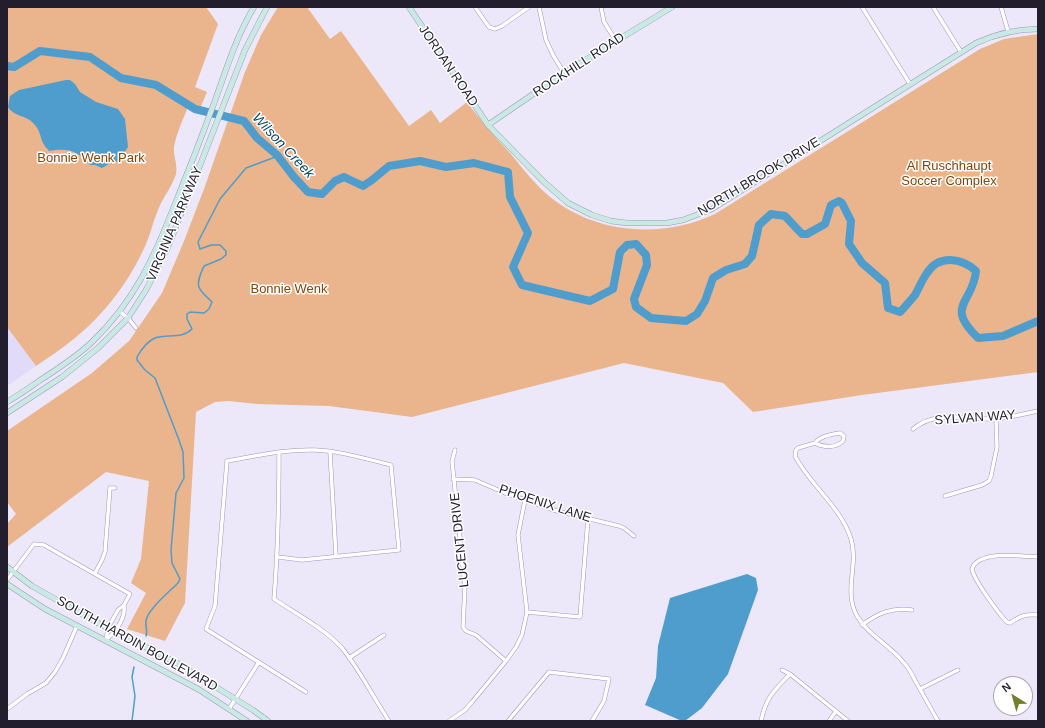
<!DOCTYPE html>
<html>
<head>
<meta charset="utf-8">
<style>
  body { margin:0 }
  #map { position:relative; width:1045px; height:728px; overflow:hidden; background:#ece8f9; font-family:Helvetica,sans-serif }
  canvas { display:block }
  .frame { position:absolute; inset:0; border:8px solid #231e2e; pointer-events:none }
  .north { position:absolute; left:993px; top:676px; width:40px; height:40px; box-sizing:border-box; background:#fff; border:1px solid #a7a5ab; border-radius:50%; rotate:323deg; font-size:11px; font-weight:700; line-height:16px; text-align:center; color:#231e2e }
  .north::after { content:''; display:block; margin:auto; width:14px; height:18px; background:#74802d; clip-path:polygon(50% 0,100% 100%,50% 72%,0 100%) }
</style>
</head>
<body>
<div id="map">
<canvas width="1045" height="728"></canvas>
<div class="frame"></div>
<div class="north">N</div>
</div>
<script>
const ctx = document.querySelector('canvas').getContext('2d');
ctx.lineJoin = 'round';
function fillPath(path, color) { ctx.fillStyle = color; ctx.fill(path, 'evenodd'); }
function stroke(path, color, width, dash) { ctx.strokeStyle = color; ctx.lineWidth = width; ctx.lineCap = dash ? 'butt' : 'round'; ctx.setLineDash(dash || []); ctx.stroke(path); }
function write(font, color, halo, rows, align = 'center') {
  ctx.font = font + ' Helvetica,sans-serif'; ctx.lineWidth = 3; ctx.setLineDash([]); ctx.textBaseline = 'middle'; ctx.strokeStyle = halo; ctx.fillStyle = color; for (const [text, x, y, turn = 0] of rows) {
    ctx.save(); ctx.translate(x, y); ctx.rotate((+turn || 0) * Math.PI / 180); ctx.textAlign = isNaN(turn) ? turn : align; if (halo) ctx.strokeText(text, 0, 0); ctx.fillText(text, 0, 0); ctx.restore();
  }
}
const built = new Path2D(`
  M7,327L36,366L7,386Z`);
const green = new Path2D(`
  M7,7H206L218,24L195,87L207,92L198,113L188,107C183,119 176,135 174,147C173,156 178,165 176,174C172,187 163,197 158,210C153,221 151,233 146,244C131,279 105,314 75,338C63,348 49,357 36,366L7,327Z
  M278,7H307L330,39L341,31L409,126L431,110L440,123L467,102C481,121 494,136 510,153C520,165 529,177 540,188C586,233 658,241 715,214L980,49L1004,39L1038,34V372L862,395L753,412L723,383L624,363L412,417L329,406L257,404L229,401L215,402L196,412L185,603L165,641L127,629L146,593L131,583L141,559L149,481L106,472L7,547V524L16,514L7,502V431L92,373L129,341L162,293L184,241L204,189L245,72L261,35Z`);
const water = new Path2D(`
  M66,80H70L75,84L80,92L96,102L118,109L125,119L128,147L119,161L109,164L102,168L95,165H90C77,150 68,148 49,151C47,148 45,147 43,143C40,136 40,130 34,124C27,115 14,117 8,107L10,96L19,90Z
  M747,574L756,578L758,590L728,674L702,708L685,721H682L645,705L656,678L658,646L670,598Z`);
const stream = new Path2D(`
  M146,636C148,631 145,626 146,621C147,610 169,592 178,583L180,579L172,563L171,550L176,493L184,478L183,452L179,440L155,378L145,370L137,360V357C141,350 148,341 155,338C168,334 182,339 192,329L187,319V314L190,312L204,313L209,309L212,302C196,287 195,286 204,266L221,259L226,255V251L220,245H211L200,249L198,242L220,199L246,168L278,156
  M132,721L135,696L132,677L134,667`);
const river = new Path2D(`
  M7,66L14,67L40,51L90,57L121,78L156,85L195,109L244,121L257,138L277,155L294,177L308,192L322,194L335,181L344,177L363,186L372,180L389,166L420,161L446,167L474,163L508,172L510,197L528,233L513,267L522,285L590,301L613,289L620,252L627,245L636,244L646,255L647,265L634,299L636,307L651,318L686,321L697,314L705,301L713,278L726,270L745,264L752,256L759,225L771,214L785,216L802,234H807L825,224L831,205L839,201L842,203L851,221L849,244L862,263L885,283L888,308L900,312C905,307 910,301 915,295C919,288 922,280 927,273C939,254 962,258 976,271C973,304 944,305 978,338L1003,336L1038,321`);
const street = new Path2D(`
  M475,7L489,27L495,29L502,26L529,7
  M539,7L546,40L553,55L564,73
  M601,7L604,22L616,41
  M862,7L910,84
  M933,7L961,52
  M1001,7L1008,31
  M119,311L128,318L136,328
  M913,429C936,409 968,420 995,419C1009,418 1024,414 1038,411
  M840,433L844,436L843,441C836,448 824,448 815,443C820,436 832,434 840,433Z
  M815,443L798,448L796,450L795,456C810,485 841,507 851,539C859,565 843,591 857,616C869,636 890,645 904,663C910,669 913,677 917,684C924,696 931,709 938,721
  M455,450L452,461L465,586L463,627L466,631L476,635L506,661
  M279,452C279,501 278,550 274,599C295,613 325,629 342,648C360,670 373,697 389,721
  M330,452L336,556
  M453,479L475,480L505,493L557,511L619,526L624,528L634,536
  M945,496L982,485L989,481L991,476L997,447L996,419
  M278,557L302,560L399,550L391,465C366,459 341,451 315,450C286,449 256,456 227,461L215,606L206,629L306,692
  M1038,557C1022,556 978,550 972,569C974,580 998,613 1007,622L1010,623C1020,616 1026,614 1038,615
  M95,573L102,560L105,552L110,488H115
  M7,580L34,544L44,545L130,594L124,605L118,610L108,628L106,641
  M527,612L580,617L588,519
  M862,625C878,613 892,607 912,610
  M106,640C116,631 126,619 124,605
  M349,658L384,635
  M782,670L790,674L848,721
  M920,689L958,670
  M7,709L27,694L46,683L55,672L63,658L77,626
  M229,709L259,662
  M449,721L465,710L472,702L506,661L516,647L522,635L527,612L518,535L525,500
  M508,721L549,672L609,679L604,701L592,721
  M761,721C766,697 774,691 790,674
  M829,721L836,711`);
const secondary = new Path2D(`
  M409,7L488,125L544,182L568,203L592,215L611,221L627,223H667L683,220L712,209L976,43C996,34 1016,29 1038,29
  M488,125L564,73L672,7
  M7,402C19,395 30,387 42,379C59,368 76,357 91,343C134,302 154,258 175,204C187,174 199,144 210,114C224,78 234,40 254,7
  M7,413L62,377L98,348L128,318L146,290L168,247L245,50L267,7
  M7,567L32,586L96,622L177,663L253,710L268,721
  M7,584L45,609L198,689L247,721`);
const streetNames = [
  ["ROCKHILL ROAD",579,65,-33],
  ["JORDAN ROAD",448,66,56],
  ["NORTH BROOK DRIVE",759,177,-31],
  ["VIRGINIA PARKWAY",175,224,-67],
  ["SYLVAN WAY",975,418,-4],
  ["PHOENIX LANE",545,504,18],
  ["LUCENT DRIVE",460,540,-96],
  ["SOUTH HARDIN BOULEVARD",137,644,29]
];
const parkNames = [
  ["Bonnie Wenk Park",91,158],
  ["Al Ruschhaupt",949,166],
  ["Soccer Complex",949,181],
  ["Bonnie Wenk",289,289]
];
const waterNames = [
  ["Wilson Creek",283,146,47]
];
fillPath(built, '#e2daf9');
fillPath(green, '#eab48c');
fillPath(water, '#4f9dcc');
stroke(stream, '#4f9dcc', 1.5);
stroke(river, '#4f9dcc', 8);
stroke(street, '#a095be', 4.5);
stroke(secondary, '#a095be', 6);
stroke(street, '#fff', 3.5);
stroke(secondary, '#c9eae3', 5);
write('13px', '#231e2e', '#fff', streetNames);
write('13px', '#824506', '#fff', parkNames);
write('italic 14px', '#074868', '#fff', waterNames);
</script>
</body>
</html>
